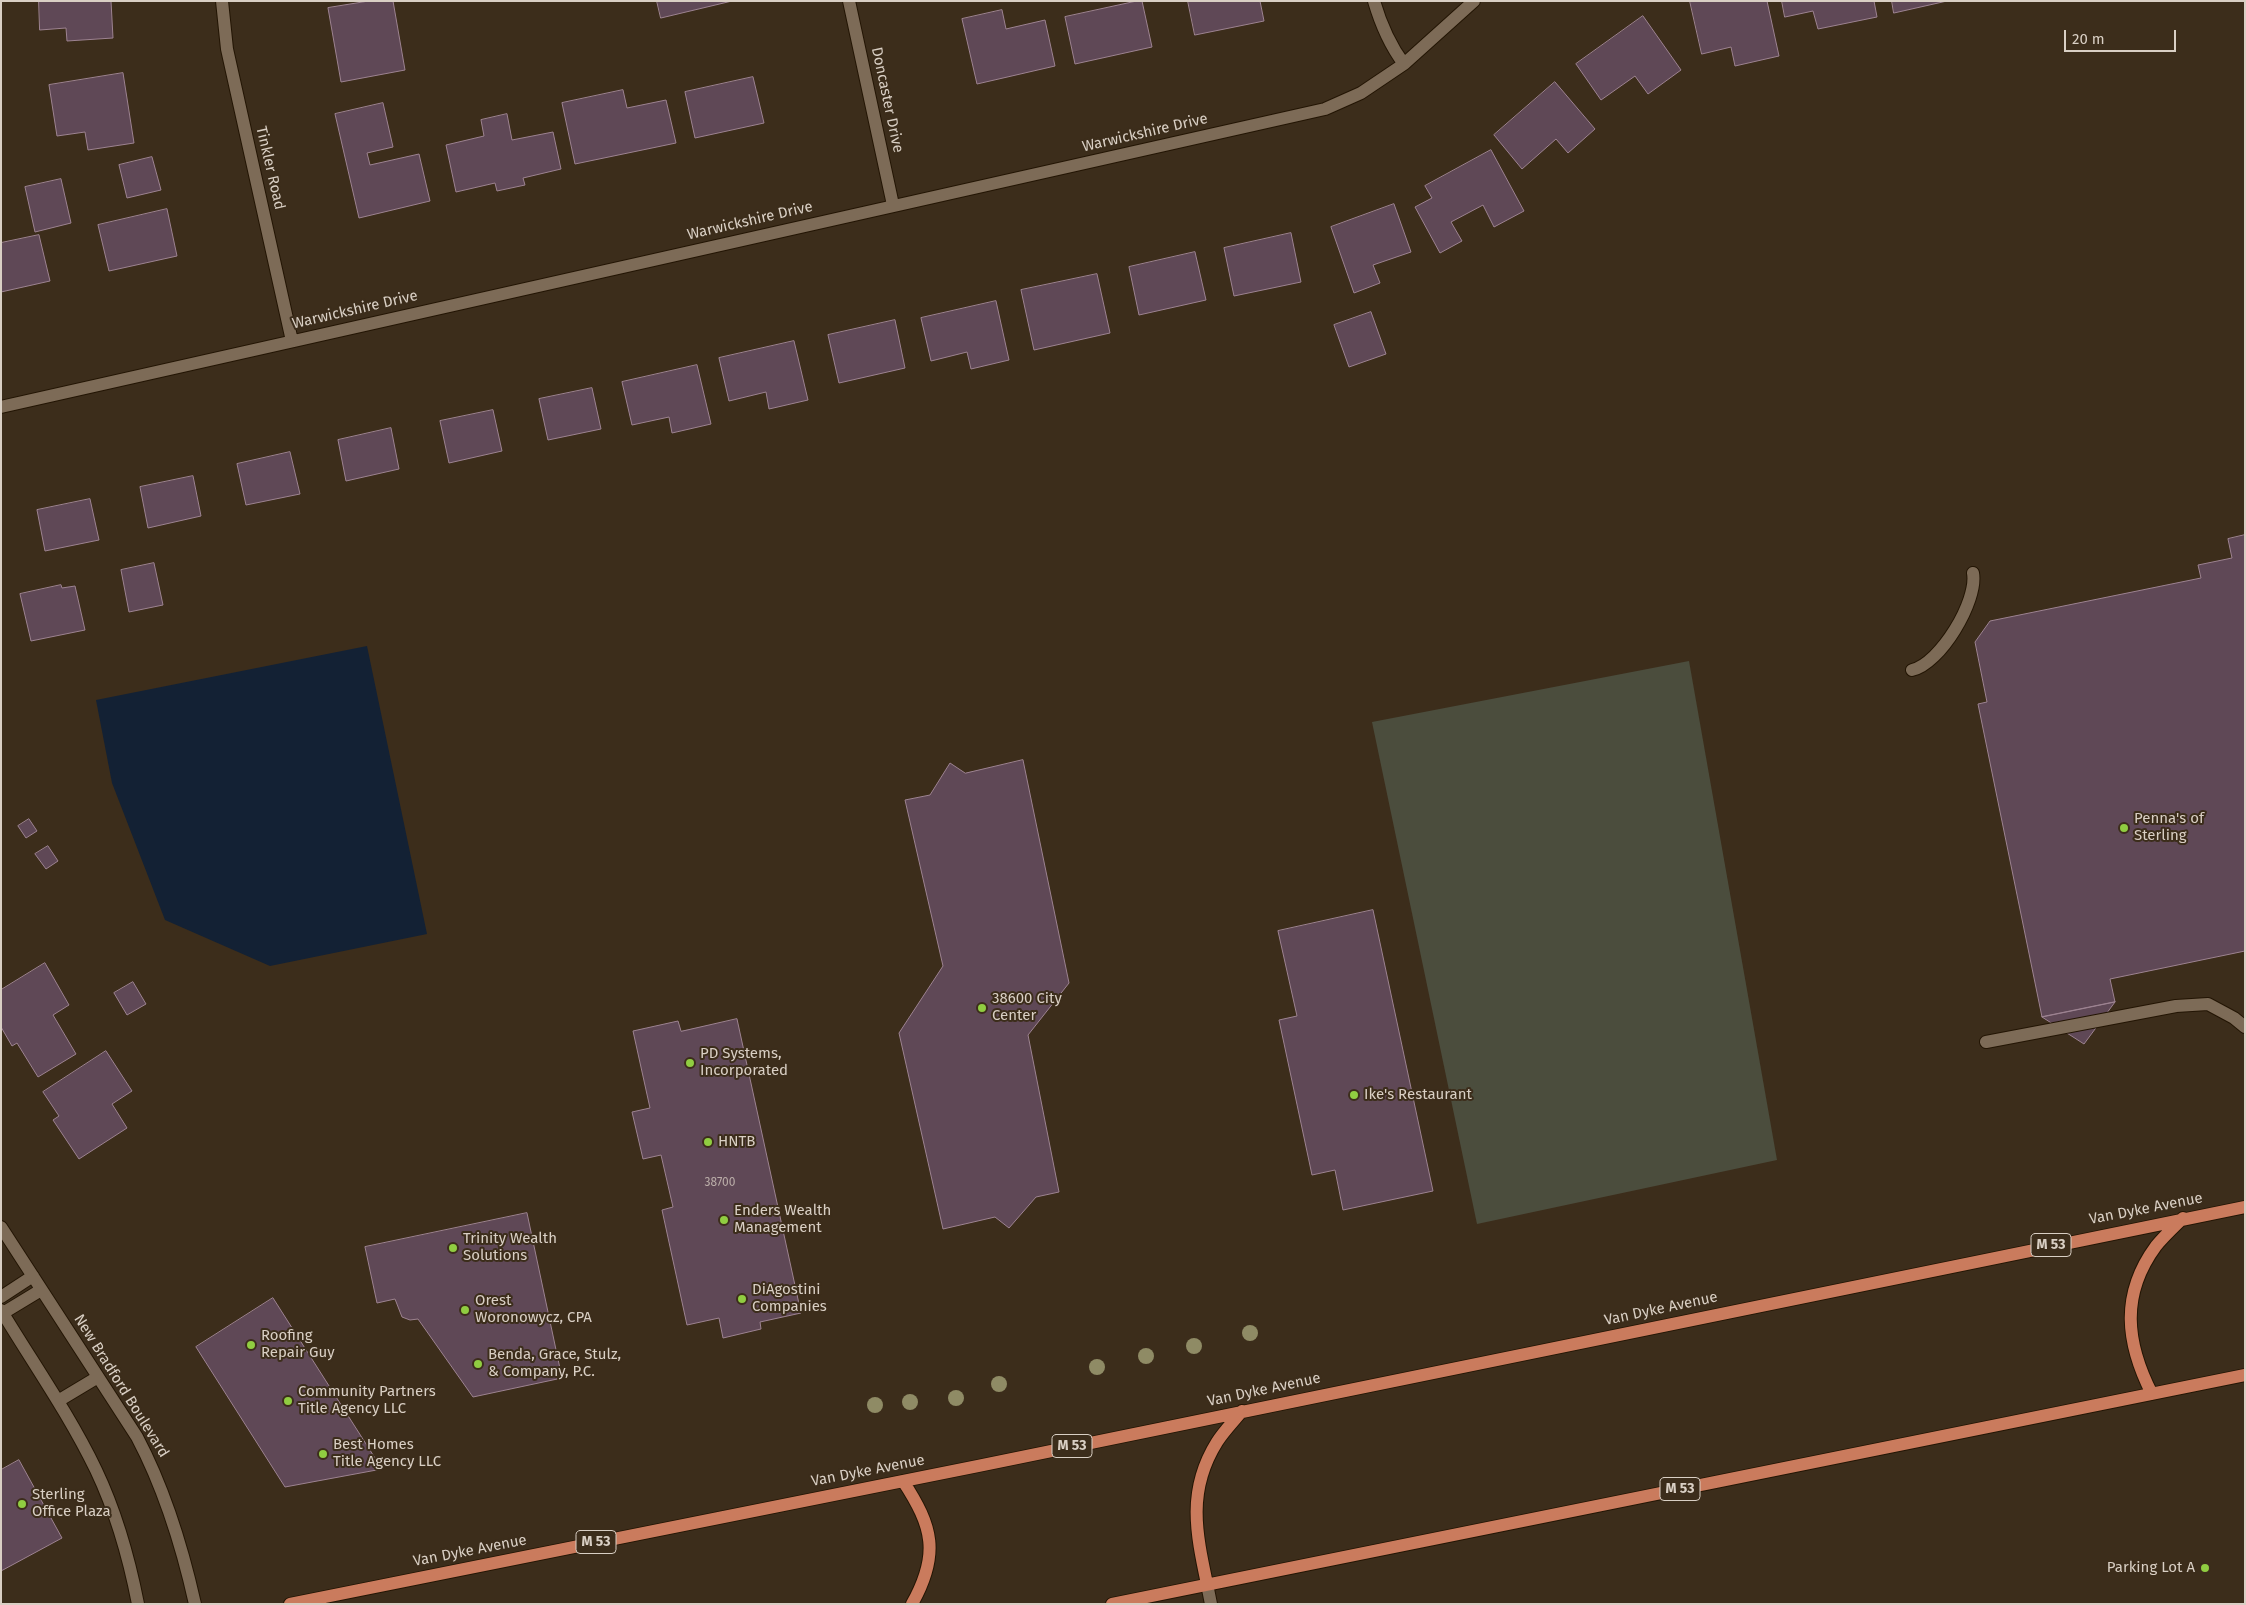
<!DOCTYPE html>
<html>
<head>
<meta charset="utf-8">
<style>
  body { margin:0 }
  #map { position:relative; width:2246px; height:1605px; overflow:hidden; background:#3c2d1b; font-family:"Fira Sans",sans-serif }
  canvas { display:block }
  .frame { position:absolute; inset:0; border:2px solid #d9cfc4; pointer-events:none }
  .scale { position:absolute; left:2064px; top:30px; width:112px; height:22px; box-sizing:border-box; border:2px solid #d9cfc4; border-top:0; padding-left:6px; font-size:15px; line-height:18px; white-space:nowrap; color:#d9cfc4; -webkit-text-stroke:4px #3c2d1b; paint-order:stroke }
</style>
</head>
<body>
<div id="map">
<canvas width="2246" height="1605"></canvas>
<div class="frame"></div>
<div class="scale">20 m</div>
</div>
<script>
const ctx = document.querySelector('canvas').getContext('2d');
ctx.lineJoin = 'round';
function fillPath(path, color) { ctx.fillStyle = color; ctx.fill(path, 'evenodd'); }
function stroke(path, color, width, dash) { ctx.strokeStyle = color; ctx.lineWidth = width; ctx.lineCap = dash ? 'butt' : 'round'; ctx.setLineDash(dash || []); ctx.stroke(path); }
function write(font, color, halo, rows, align = 'center') {
  ctx.font = font + ' "Fira Sans",sans-serif'; ctx.lineWidth = 4; ctx.setLineDash([]); ctx.textBaseline = 'middle'; ctx.strokeStyle = halo; ctx.fillStyle = color; for (const [text, x, y, turn = 0] of rows) {
    ctx.save(); ctx.translate(x, y); ctx.rotate((+turn || 0) * Math.PI / 180); ctx.textAlign = isNaN(turn) ? turn : align; if (halo) ctx.strokeText(text, 0, 0); ctx.fillText(text, 0, 0); ctx.restore();
  }
}
const green = new Path2D(`
  M1689,661L1777,1160L1477,1224L1372,722Z`);
const water = new Path2D(`
  M367,646L427,934L270,966L165,920L112,783L96,700Z`);
const building = new Path2D(`
  M39,1H111L113,38L67,41L66,28L40,30Z
  M369,1H393L405,70L341,82L328,8Z
  M657,1H732L661,18Z
  M1137,1H1142L1152,47L1075,64L1065,17Z
  M1188,1H1260L1264,21L1195,35Z
  M1690,1H1767L1779,56L1735,66L1731,47L1702,54Z
  M1782,1H1874L1877,17L1818,29L1813,11L1785,17Z
  M1892,1H1947L1894,13Z
  M1002,10L1006,29L1045,20L1055,66L977,84L962,19Z
  M1643,16L1681,70L1648,94L1635,76L1601,100L1576,64Z
  M123,73L134,143L88,150L85,132L57,136L49,85Z
  M753,77L764,123L695,138L685,92Z
  M1555,82L1595,129L1568,153L1556,139L1522,169L1494,135Z
  M623,90L627,108L666,100L676,143L575,164L562,103Z
  M383,103L393,147L367,153L370,165L419,154L430,201L359,218L335,114Z
  M507,114L512,140L553,132L561,169L523,178L525,185L497,191L495,183L456,192L446,145L484,136L481,120Z
  M1491,150L1524,211L1494,227L1483,205L1451,222L1462,241L1440,253L1415,207L1432,198L1425,186Z
  M152,157L161,190L127,198L119,165Z
  M61,179L71,223L35,232L25,187Z
  M1394,204L1411,252L1373,265L1380,283L1354,293L1331,227Z
  M167,209L177,256L109,271L98,225Z
  M1291,233L1301,282L1234,296L1224,248Z
  M39,235L50,281L1,292V243Z
  M1195,252L1206,300L1139,315L1129,267Z
  M1097,274L1110,333L1034,350L1021,290Z
  M996,301L1009,360L971,369L967,352L931,361L921,318Z
  M1371,312L1386,354L1349,367L1334,325Z
  M895,320L905,368L839,383L828,335Z
  M794,341L808,400L769,409L766,392L729,401L719,358Z
  M697,365L711,424L672,433L669,417L632,425L622,382Z
  M592,388L601,429L548,440L539,399Z
  M493,410L502,451L449,463L440,421Z
  M391,428L399,469L346,481L338,440Z
  M290,452L300,494L246,505L237,464Z
  M193,476L201,516L148,528L140,487Z
  M90,499L99,540L45,551L37,510Z
  M2245,535V951L2110,979L2115,1002L2042,1017L1978,704L1987,702L1975,642L1990,621L2201,578L2198,565L2232,558L2228,539Z
  M154,563L163,605L129,612L121,570Z
  M61,585L62,588L75,586L85,630L31,641L20,594Z
  M1023,760L1069,983L1028,1035L1059,1192L1036,1197L1009,1228L995,1217L943,1229L899,1033L943,966L905,800L930,795L950,763L965,773Z
  M29,819L37,831L26,838L18,826Z
  M48,846L58,861L46,869L35,854Z
  M1373,910L1433,1191L1343,1210L1335,1170L1312,1175L1279,1020L1297,1016L1278,931Z
  M45,963L69,1005L53,1015L76,1054L38,1077L17,1043L12,1046L1,1027V990Z
  M133,982L146,1004L127,1015L114,993Z
  M2115,1002L2084,1044L2042,1017Z
  M737,1019L801,1313L760,1322L761,1329L723,1338L719,1318L687,1325L662,1210L673,1207L661,1155L643,1159L632,1112L650,1108L633,1031L678,1021L681,1031Z
  M106,1051L132,1091L112,1104L127,1128L79,1159L53,1120L59,1116L43,1092Z
  M527,1213L562,1378L473,1397L418,1319L410,1320L402,1317L395,1299L377,1303L365,1247Z
  M273,1298L382,1469L285,1487L196,1347Z
  M19,1460L62,1538L1,1571V1470Z`);
const service = new Path2D(`
  M1912,670C1940,664 1978,601 1973,573
  M1986,1042L2176,1006L2208,1004L2234,1018L2245,1027
  M1207,1584L1211,1604`);
const minor = new Path2D(`
  M222,1L227,49L292,341
  M849,1L893,205
  M1374,1C1381,25 1389,44 1404,64
  M1,407L1325,109L1361,93L1404,64L1474,1
  M1,1227L137,1437C165,1490 182,1546 195,1604
  M1,1297L33,1276
  M1,1310C33,1363 69,1414 96,1470C116,1512 129,1558 138,1604
  M3,1313L41,1290
  M58,1401L98,1377`);
const primary = new Path2D(`
  M2152,1394C2126,1343 2120,1295 2156,1246C2164,1236 2174,1227 2183,1218
  M903,1481C933,1527 940,1554 912,1604
  M1207,1584C1196,1532 1187,1490 1217,1442C1224,1431 1234,1421 1242,1411
  M290,1604L978,1466L2245,1207
  M1112,1604L2245,1375`);
const trees = [
  [1250,1333],
  [1194,1346],
  [1146,1356],
  [1097,1367],
  [999,1384],
  [956,1398],
  [910,1402],
  [875,1405]
];
const markers = [
  [2124,828,5,"#90cd41"],
  [982,1008,5,"#90cd41"],
  [690,1063,5,"#90cd41"],
  [1354,1095,5,"#90cd41"],
  [708,1142,5,"#90cd41"],
  [724,1220,5,"#90cd41"],
  [453,1248,5,"#90cd41"],
  [742,1299,5,"#90cd41"],
  [465,1310,5,"#90cd41"],
  [251,1345,5,"#90cd41"],
  [478,1364,5,"#90cd41"],
  [288,1401,5,"#90cd41"],
  [323,1454,5,"#90cd41"],
  [22,1504,5,"#90cd41"],
  [2205,1568,5,"#90cd41"]
];
const numberNames = [
  ["38700",720,1183]
];
const shields = [
  [2051,1245,40],
  [1072,1446,40],
  [1680,1489,40],
  [596,1542,40]
];
const shieldNames = [
  ["M 53",2051,1245],
  ["M 53",1072,1446],
  ["M 53",1680,1489],
  ["M 53",596,1542]
];
const streetNames = [
  ["Doncaster Drive",887,100,78],
  ["Warwickshire Drive",1145,133,-13],
  ["Tinkler Road",270,168,77],
  ["Warwickshire Drive",750,221,-13],
  ["Warwickshire Drive",355,310,-13],
  ["Van Dyke Avenue",2146,1209,-11],
  ["Van Dyke Avenue",1661,1309,-12],
  ["New Bradford Boulevard",121,1386,58],
  ["Van Dyke Avenue",1264,1390,-12],
  ["Van Dyke Avenue",868,1471,-11],
  ["Van Dyke Avenue",470,1551,-11]
];
const poiNames = [
  ["Penna's of",2134,819],
  ["Sterling",2134,836],
  ["38600 City",992,999],
  ["Center",992,1016],
  ["PD Systems,",700,1054],
  ["Incorporated",700,1071],
  ["Ike's Restaurant",1364,1095],
  ["HNTB",718,1142],
  ["Enders Wealth",734,1211],
  ["Management",734,1228],
  ["Trinity Wealth",463,1239],
  ["Solutions",463,1256],
  ["DiAgostini",752,1290],
  ["Companies",752,1307],
  ["Orest",475,1301],
  ["Woronowycz, CPA",475,1318],
  ["Roofing",261,1336],
  ["Repair Guy",261,1353],
  ["Benda, Grace, Stulz,",488,1355],
  ["& Company, P.C.",488,1372],
  ["Community Partners",298,1392],
  ["Title Agency LLC",298,1409],
  ["Best Homes",333,1445],
  ["Title Agency LLC",333,1462],
  ["Sterling",32,1495],
  ["Office Plaza",32,1512],
  ["Parking Lot A",2195,1568,"right"]
];
fillPath(green, '#4b4d3d');
fillPath(water, '#132134');
fillPath(building, '#5f4856');
stroke(building, '#9d8391', 1);
stroke(service, '#231504', 14);
stroke(minor, '#231504', 14);
stroke(primary, '#231504', 14);
stroke(service, '#7d6b57', 12);
stroke(minor, '#7d6b57', 12);
stroke(primary, '#ca7b5d', 12);
ctx.fillStyle = '#8f8b65';
for (const [x, y] of trees) { ctx.beginPath(); ctx.arc(x, y, 8, 0, 2 * Math.PI); ctx.fill(); }
for (const [x, y, r, color] of markers) { const dot = new Path2D(); dot.arc(x, y, r, 0, 2 * Math.PI); ctx.fillStyle = color; ctx.fill(dot); stroke(dot, '#3c2d1b', 2); }
write('12px', '#baada8', null, numberNames);
for (const [x, y, w] of shields) { const box = new Path2D(); box.roundRect(x - w / 2, y - 11.5, w, 23, 4); ctx.fillStyle = '#3c2d1b'; ctx.fill(box); stroke(box, '#d9cfc4', 1); }
write('bold 14px', '#d9cfc4', null, shieldNames);
write('15px', '#d9cfc4', '#3c2d1b', streetNames);
write('15px', '#d9cfc4', '#3c2d1b', poiNames, 'left');
</script>
</body>
</html>
